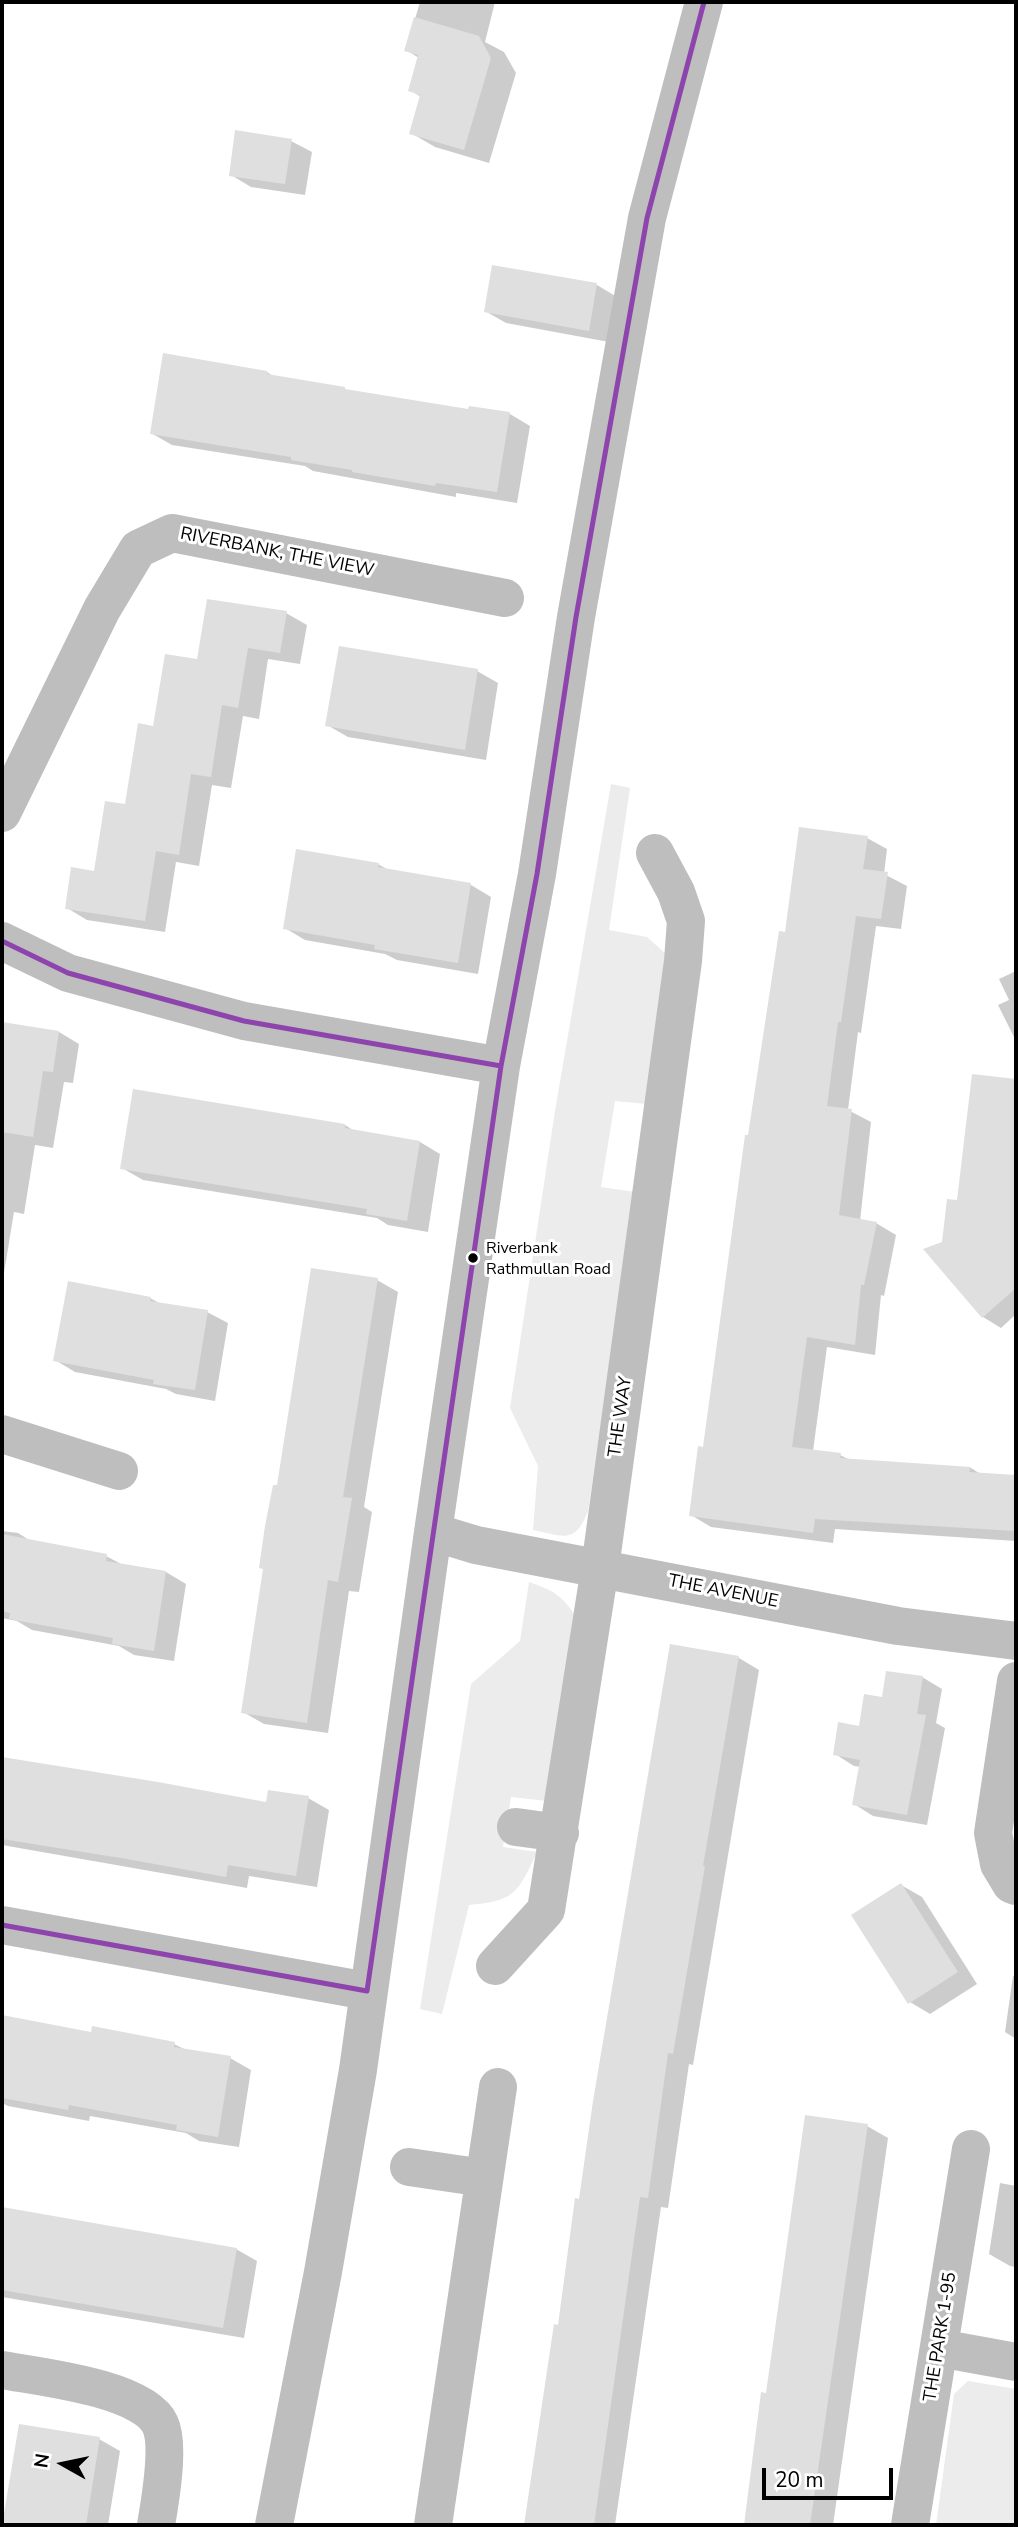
<!DOCTYPE html>
<html>
<head>
<meta charset="utf-8">
<style>
  body { margin:0 }
  #map { position:relative; width:1018px; height:2527px; overflow:hidden; background:#fff; font-family:"Nunito Sans",sans-serif }
  canvas { display:block }
  .frame { position:absolute; inset:0; border:4px solid #000; pointer-events:none }
  .north { position:absolute; left:28px; top:2429px; width:70px; height:70px; -webkit-text-stroke:5px #fff; paint-order:stroke; rotate:279deg; font-size:19px; font-weight:700; line-height:28px; text-align:center; color:#000 }
  .north::after { content:''; display:block; margin:auto; width:24px; height:32px; background:#000; clip-path:polygon(50% 0,100% 100%,50% 72%,0 100%) }
  .scale { position:absolute; left:762px; top:2468px; width:131px; height:32px; box-sizing:border-box; border:4px solid #000; border-top:0; padding-left:9px; font-size:21px; line-height:24px; white-space:nowrap; color:#000; -webkit-text-stroke:5px #fff; paint-order:stroke }
</style>
</head>
<body>
<div id="map">
<canvas width="1018" height="2527"></canvas>
<div class="frame"></div>
<div class="north">N</div>
<div class="scale">20 m</div>
</div>
<script>
const ctx = document.querySelector('canvas').getContext('2d');
ctx.lineJoin = 'round';
function fillPath(path, color) { ctx.fillStyle = color; ctx.fill(path, 'evenodd'); }
function stroke(path, color, width, dash) { ctx.strokeStyle = color; ctx.lineWidth = width; ctx.lineCap = dash ? 'butt' : 'round'; ctx.setLineDash(dash || []); ctx.stroke(path); }
function write(font, color, halo, rows, align = 'center') {
  ctx.font = font + ' "Nunito Sans",sans-serif'; ctx.lineWidth = 6; ctx.setLineDash([]); ctx.textBaseline = 'middle'; ctx.strokeStyle = halo; ctx.fillStyle = color; for (const [text, x, y, turn = 0] of rows) {
    ctx.save(); ctx.translate(x, y); ctx.rotate((+turn || 0) * Math.PI / 180); ctx.textAlign = isNaN(turn) ? turn : align; if (halo) ctx.strokeText(text, 0, 0); ctx.fillText(text, 0, 0); ctx.restore();
  }
}
const green = new Path2D(`
  M611,784L630,788L609,930L647,937L665,953L647,1104L615,1101L601,1187L635,1192L588,1511C575,1545 563,1536 533,1530L538,1466L510,1408L555,1111Z
  M529,1582C553,1590 563,1596 577,1618L547,1801L511,1797L503,1847L537,1852C518,1893 515,1901 469,1905L442,2014L420,2009L471,1684L520,1641Z
  M968,2381L1016,2389V2525H936L954,2394Z`);
const shadow = new Path2D(`
  M420,2H495L485,42L504,52L516,73L489,163L435,147L411,133L421,97L410,90L419,58L406,50Z
  M291,141L312,152L305,195L251,187L231,175Z
  M597,285L617,297L609,342L506,323L485,311Z
  M267,372L274,377L344,389L350,392L470,411V408L510,414L530,426L517,503L456,493V497L313,471L305,466L172,445L151,433Z
  M286,613L307,625L300,664L268,659L259,719L243,716L231,788L212,785L199,866L176,862L165,932L87,920L67,908L96,873L126,806L155,728L199,661Z
  M477,671L498,683L486,760L348,737L327,725Z
  M867,838L887,849L884,874L907,886L901,929L876,926L861,1033L858,1032L848,1110L871,1122L860,1221L876,1223L896,1235L884,1296L881,1295L875,1355L827,1347L813,1451L840,1455L850,1460L971,1468L982,1475L1016,1477V1541L835,1529L833,1543L711,1527L691,1515L705,1449L750,1137L787,934Z
  M378,864L390,871L471,885L491,897L478,974L397,960L385,954L305,940L285,928Z
  M1016,971V1041L998,1005L1009,1000L999,979Z
  M2,1023L59,1032L79,1044L73,1083L64,1082L53,1148L35,1145L24,1214L14,1212L2,1285Z
  M973,1076L1016,1081V1319L1014,1316L1001,1328L983,1317L944,1244L959,1202Z
  M345,1125L356,1132L420,1142L440,1154L428,1232L388,1225L377,1218L143,1180L122,1168Z
  M377,1280L398,1292L364,1507L372,1512L359,1592L349,1591L328,1733L264,1724L243,1712L279,1487Z
  M150,1298L161,1304L207,1312L228,1323L215,1401L176,1394L166,1389L75,1372L55,1360Z
  M2,1531L18,1533L32,1542L106,1556L123,1565L166,1572L186,1584L174,1661L134,1655L119,1646L32,1630L17,1621L2,1618Z
  M671,1646L739,1658L759,1670L693,2065L689,2064L668,2208L661,2207L615,2525H532L527,2522Z
  M922,1677L942,1689L936,1723L945,1728L927,1825L873,1816L854,1804L861,1767L854,1766L835,1754L883,1699Z
  M2,1759L267,1804L308,1798L329,1810L317,1887L249,1876L247,1888L2,1845Z
  M901,1885L922,1897L977,1984L930,2014L910,2002Z
  M1013,1976H1016V2039L1005,2032Z
  M2,2016L92,2034L174,2044L188,2051L230,2058L251,2070L239,2147L199,2141L186,2133L90,2116L89,2121L8,2106L2,2103Z
  M867,2126L888,2138L833,2525H745L763,2394L767,2395Z
  M1000,2183L1016,2186V2267L1010,2266L989,2254Z
  M2,2209L236,2249L257,2261L244,2338L2,2297Z
  M99,2439L120,2451L108,2525H2L4,2515Z`);
const building = new Path2D(`
  M414,17L479,36L491,58L464,150L409,134L420,95L408,91L418,55L404,51Z
  M235,130L292,139L285,184L229,176Z
  M492,265L597,283L589,331L484,312Z
  M163,353L267,371V374L345,387V389L468,409L469,406L510,412L497,492L436,483L435,486L352,472V470L291,460V457L150,434Z
  M207,599L287,611L280,653L248,648L238,708L222,705L211,777L191,774L179,855L156,851L145,921L65,909L71,867L94,871L105,801L125,804L138,723L153,726L165,654L197,659Z
  M339,646L478,669L465,750L325,726Z
  M799,827L868,836L863,869L888,872L881,919L856,916L841,1022H838L827,1106L852,1109L839,1215L877,1222L864,1285H861L855,1345L807,1337L792,1447L841,1453L840,1458L971,1467L969,1472L1016,1475V1531L815,1519L813,1533L689,1516L698,1446L703,1447L745,1135H748L779,931L785,932Z
  M296,849L379,863L378,867L471,883L458,963L374,949L375,945L283,929Z
  M2,1022L59,1031L53,1072L43,1071L33,1137L2,1132Z
  M972,1074L1016,1079V1288L982,1318L923,1249L942,1242L947,1199L957,1200Z
  M133,1089L345,1124V1128L420,1141L407,1221L366,1214L367,1209L120,1169Z
  M311,1268L378,1278L343,1497L352,1498L338,1582L328,1580L307,1723L241,1713L263,1569L259,1568L265,1526L273,1485H277Z
  M68,1281L151,1297L150,1301L208,1310L195,1390L153,1384L154,1380L53,1361Z
  M2,1534L107,1554L106,1561L166,1571L154,1651L112,1644L113,1638L9,1619L10,1613L2,1611Z
  M670,1644L739,1656L703,1866H705L673,2054L668,2053L648,2198L640,2197L594,2525H524L554,2324L558,2325L575,2198L579,2199L593,2101Z
  M886,1671L923,1676L917,1714L926,1715L907,1815L852,1805L860,1760L833,1755L838,1722L859,1726L864,1694L882,1697Z
  M2,1757L158,1782L266,1802L268,1790L309,1796L296,1876L228,1865L226,1877L127,1859L2,1839Z
  M901,1883L958,1972L908,2004L851,1915Z
  M2,2015L91,2032L92,2026L175,2042L174,2047L231,2056L218,2137L176,2130L177,2125L69,2105L68,2110L2,2098Z
  M805,2115L868,2124L810,2525H744L761,2392L766,2393Z
  M2,2207L237,2248L223,2328L2,2290Z
  M19,2424L100,2437L86,2525H2Z`);
const minor = new Path2D(`
  M2,813L102,609L138,549L172,533L505,598
  M2,941L68,973L244,1021L501,1066
  M2,1434L119,1471
  M433,1532L476,1545L898,1626L1016,1641
  M1016,1681L993,1833L999,1864L1011,1884L1016,1886
  M516,1827L560,1833
  M2,1925L367,1991
  M495,1966L546,1910L600,1568L683,961L686,921L676,892L655,853
  M409,2167L484,2178
  M939,2348L1016,2362
  M2,2370C40,2377 143,2388 160,2424C170,2445 160,2502 156,2525
  M274,2525L323,2272L358,2070L433,1532L501,1066L537,874L576,617L647,218L704,2
  M433,2525L498,2087
  M910,2525L971,2149`);
const bus1 = new Path2D(`
  M2,941L68,973L244,1021L501,1066
  M2,1925L367,1991L501,1066L537,874L576,617L647,218L704,2`);
const markers = [
  [473,1258,6,"#000"]
];
const busNames = [
  ["Riverbank",486,1249],
  ["Rathmullan Road",486,1270]
];
const streetNames = [
  ["RIVERBANK, THE VIEW",277,553,11],
  ["THE WAY",621,1417,-82],
  ["THE AVENUE",723,1592,11],
  ["THE PARK 1-95",941,2337,-81]
];
fillPath(green, '#ececec');
fillPath(shadow, '#0003');
fillPath(building, '#dfdfdf');
stroke(minor, '#bebebe', 38);
stroke(bus1, '#8e44ad', 5);
for (const [x, y, r, color] of markers) { const dot = new Path2D(); dot.arc(x, y, r, 0, 2 * Math.PI); ctx.fillStyle = color; ctx.fill(dot); stroke(dot, '#fff', 2.5); }
write('16px', '#000', '#fff', busNames, 'left');
write('18px', '#000', '#fff', streetNames);
</script>
</body>
</html>
